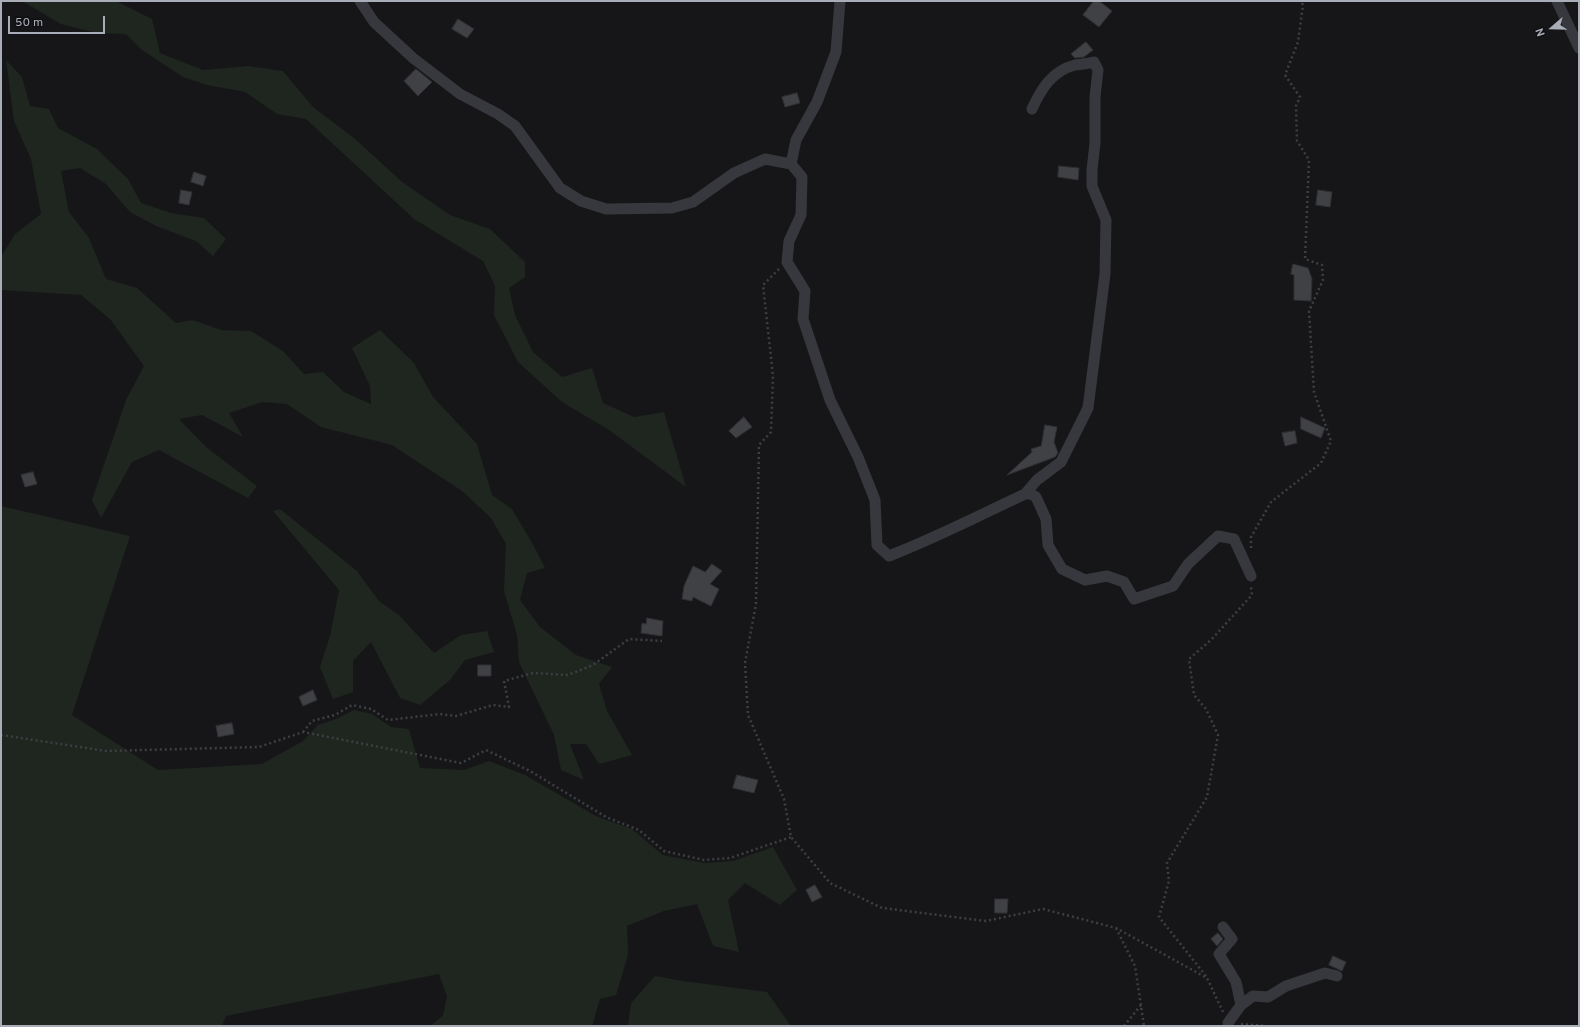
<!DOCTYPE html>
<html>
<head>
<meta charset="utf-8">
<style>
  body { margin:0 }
  #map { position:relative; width:1580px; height:1027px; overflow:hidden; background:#161618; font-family:Overpass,sans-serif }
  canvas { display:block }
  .frame { position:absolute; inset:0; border:2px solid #a8adb8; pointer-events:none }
  .north { position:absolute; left:1532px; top:8px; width:40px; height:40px; -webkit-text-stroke:3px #111113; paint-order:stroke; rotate:250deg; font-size:11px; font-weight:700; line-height:16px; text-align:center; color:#a8adb8 }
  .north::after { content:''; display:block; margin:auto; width:14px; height:18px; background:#a8adb8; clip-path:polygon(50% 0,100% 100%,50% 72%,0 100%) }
  .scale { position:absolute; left:8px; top:16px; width:97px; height:18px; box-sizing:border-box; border:2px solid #a8adb8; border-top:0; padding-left:5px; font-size:12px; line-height:14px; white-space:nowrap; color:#a8adb8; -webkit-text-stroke:3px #111113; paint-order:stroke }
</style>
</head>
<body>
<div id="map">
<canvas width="1580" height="1027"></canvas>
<div class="frame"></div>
<div class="north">N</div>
<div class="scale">50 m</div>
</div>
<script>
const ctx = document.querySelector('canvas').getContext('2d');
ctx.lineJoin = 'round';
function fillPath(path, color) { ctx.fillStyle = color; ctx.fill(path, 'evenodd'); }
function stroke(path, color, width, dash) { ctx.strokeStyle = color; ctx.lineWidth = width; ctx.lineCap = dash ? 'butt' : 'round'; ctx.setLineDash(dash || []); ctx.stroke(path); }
const green = new Path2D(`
  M22,1H116L152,19L160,53L203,70L248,66L283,71L313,107L354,138L401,181L450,215L490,229L525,262V277L509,288L515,315L533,352L562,377L592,368L603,403L634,417L664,412L686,487L609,430L562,402L518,362L494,315L495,286L483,261L414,219L306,119L277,114L245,92L207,85L183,77L142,50L126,34L97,33L61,24Z
  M6,60L22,77L30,106L49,109L58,128L97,149L128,179L141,203L171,213L204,218L226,239L213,256L196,241L156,226L130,212L106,184L80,168L61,171L69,212L89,238L106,279L137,288L176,323L193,320L221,330L251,331L283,351L304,374L323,372L344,392L371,404L370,386L352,348L380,330L414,363L433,397L477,444L492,495L512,509L534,546L545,568L527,573L520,600L540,627L576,655L612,667L599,684L607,711L632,755L599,764L586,744H570L584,780L561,770L554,735L519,662L517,635L504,591L506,544L491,518L462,491L392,445L321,427L287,404L262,402L229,413L243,437L202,415L179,419L206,447L257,486L248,498L159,450L132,462L101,518L92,500L126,400L144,366L110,319L81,295L1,290V257L15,234L41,214L31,159L14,121Z
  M1,506L130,536L72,715L158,770L262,764L303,741L318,725L336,719L354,710L372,714L391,727L409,729L420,768L464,770L489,761L525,775L596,816L632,829L663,855L704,863L733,861L773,847L797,890L780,905L745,883L728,900L739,952L713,946L697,904L664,911L627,926L628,955L616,995L600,999L592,1026H431L443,1015L447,997L439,974L226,1016L222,1026H1Z
  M280,509L357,571L379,601L399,615L434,653L461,635L487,631L494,652L465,660L450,680L420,705L400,698L371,642L353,661V692L333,699L320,667L330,636L339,590L273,511Z
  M655,976L683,981L767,992L791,1026H628L631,1003Z`);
const building = new Path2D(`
  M1094,1H1099L1112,11L1099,27L1083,15Z
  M458,19L474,29L467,38L452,29Z
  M1086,42L1093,50L1084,57L1075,58L1071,54Z
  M416,69L432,82L418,96L404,81Z
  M797,93L800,103L785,107L782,97Z
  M1059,166L1079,168L1078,180L1058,177Z
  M194,172L206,176L203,186L191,182Z
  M181,190L192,192L189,205L179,203Z
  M1318,190L1332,192L1330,207L1316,205Z
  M1293,264L1308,268L1312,279L1311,301L1294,300V275L1291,274Z
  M744,417L752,427L736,438L729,431Z
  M1301,417L1325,428L1321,438L1301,429Z
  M1045,425L1057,427L1054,442L1058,453L1055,457L1007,475L1032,452L1031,449L1041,446Z
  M1295,431L1297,443L1285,446L1282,433Z
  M33,472L37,484L25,487L21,475Z
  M712,564L722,571L710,584L719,589L711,606L693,597L692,601L682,599L684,586L693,566L705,572Z
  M647,618L663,621L662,636L641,633L642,623L646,624Z
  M478,665H491V676H478Z
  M313,690L317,700L303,706L299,697Z
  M232,723L234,734L218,737L216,726Z
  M737,775L758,780L754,793L733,788Z
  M815,885L822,897L812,902L806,890Z
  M995,899H1008L1007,913H995Z
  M1218,933L1223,939L1217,946L1211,939Z
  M1333,956L1346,962L1342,971L1329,965Z`);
const path = new Path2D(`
  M779,269L763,285L773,376L771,432L759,445L756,604L745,663L748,715L784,799L791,837L830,883L882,908L986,921L1043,909L1116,928L1207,978L1223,1012
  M1251,548V537L1271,502L1321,463L1331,441L1314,392L1309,311L1323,280L1322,265L1305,259L1309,160L1297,141L1296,106L1300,97L1285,75L1298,42L1303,5L1301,1
  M303,732L312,721L335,715L352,705L371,709L388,720L440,714L456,716L493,705L509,707L504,681L533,673L568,675L593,665L629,639L662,641
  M1,735L106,751L259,747L303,732L461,763L486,750L530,771L606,817L639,830L664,851L704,860L730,858L791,837
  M1116,928L1135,966L1144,1026
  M1206,976L1159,917L1169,881L1167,863L1207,797L1218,735L1206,709L1194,695L1189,659L1211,640L1252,595L1251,587
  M1241,1024L1266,1026
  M1124,1026L1141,1005`);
const street = new Path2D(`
  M360,1L374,22L413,58L460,94L498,114L515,126L560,188L581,201L606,209L672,208L693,202L734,173L765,159L791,164L802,177L801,215L789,241L787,262L805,291L803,319L830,400L858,457L875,500L877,545L889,556C936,538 980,515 1025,494H1031L1036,497L1046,519L1048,545L1062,569L1085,580L1107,576L1124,582L1134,599L1173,586L1188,564L1218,536L1234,539L1251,576
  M1557,1L1579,48
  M791,164L796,140L817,102L836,52L840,1
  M1025,494L1037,480L1061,462L1088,408L1105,274L1106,220L1092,186V170L1095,143V97L1098,70L1094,62C1087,64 1081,64 1075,65C1052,71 1041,89 1032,109
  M1223,927L1232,939L1219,954L1236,982L1241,1005
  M1228,1023L1241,1005L1253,996L1268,997L1286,986L1325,973L1337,976`);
fillPath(green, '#1e261f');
fillPath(building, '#404145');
stroke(building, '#303034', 1);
stroke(path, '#3d3f44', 2.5, [2, 3]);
stroke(street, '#37383d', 11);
</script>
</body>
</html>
